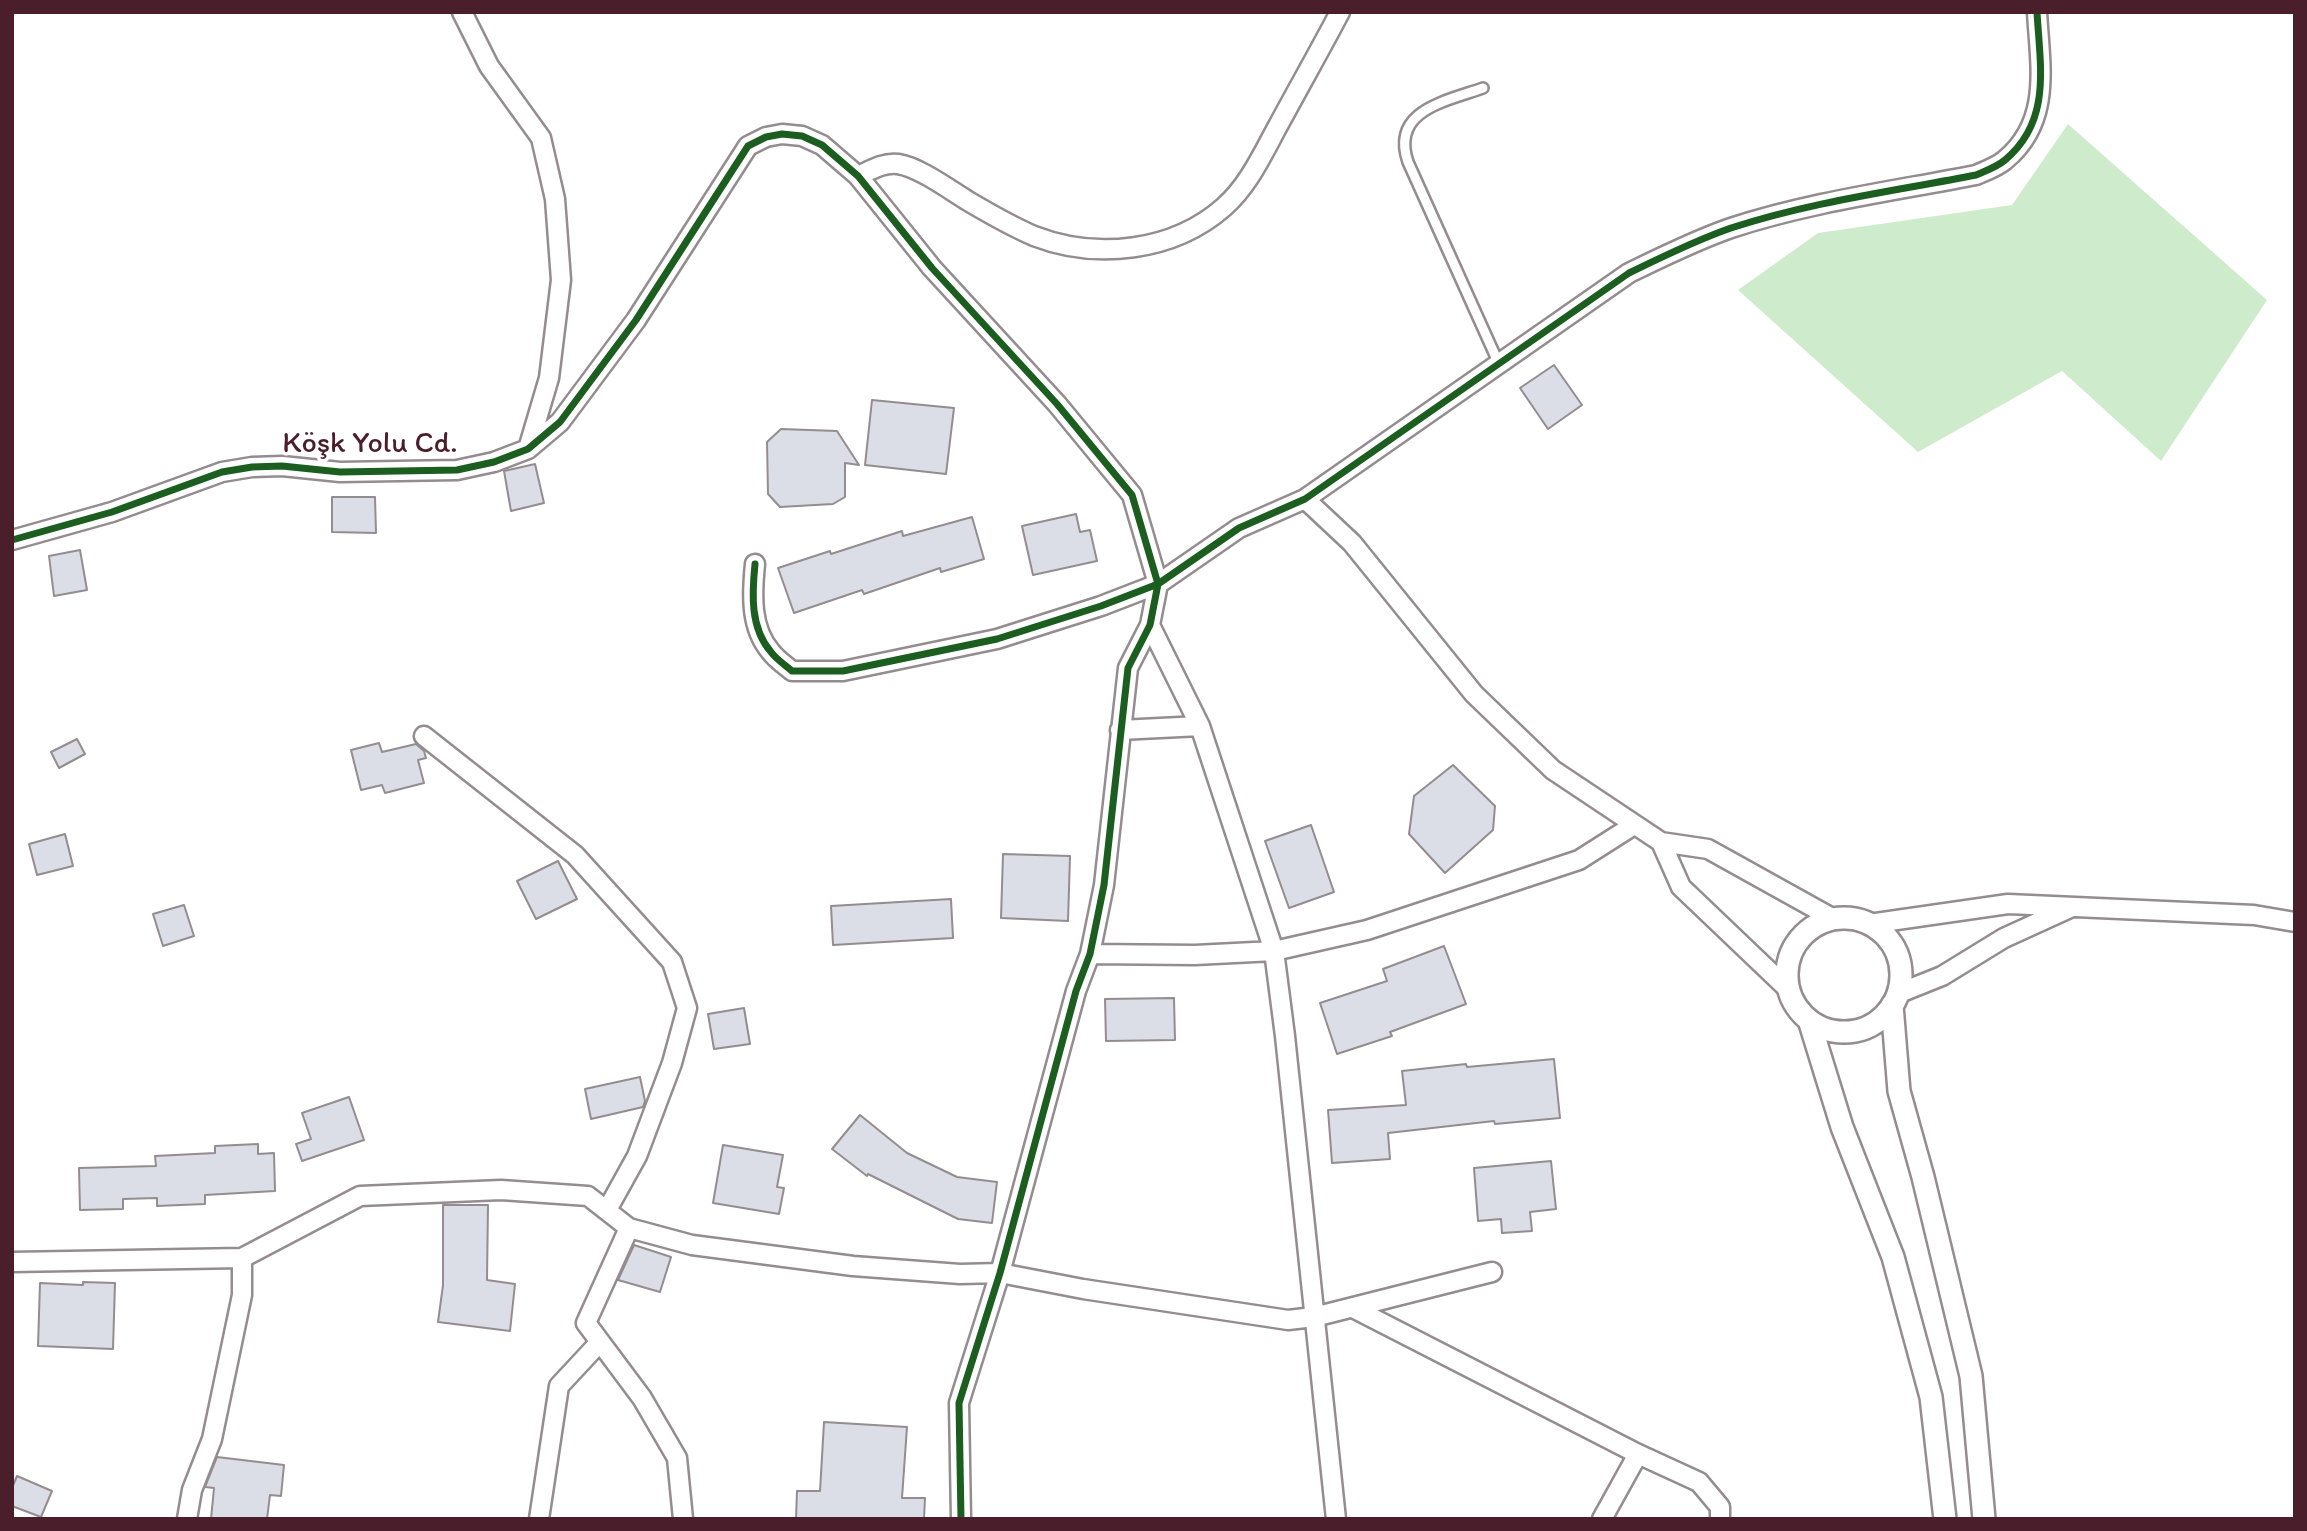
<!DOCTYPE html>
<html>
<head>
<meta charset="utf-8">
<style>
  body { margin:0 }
  #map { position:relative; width:2307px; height:1531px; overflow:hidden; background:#fff; font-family:Itim,sans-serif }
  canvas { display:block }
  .frame { position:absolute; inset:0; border:14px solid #4a1f2b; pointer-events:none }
</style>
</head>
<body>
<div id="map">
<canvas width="2307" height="1531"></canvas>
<div class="frame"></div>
</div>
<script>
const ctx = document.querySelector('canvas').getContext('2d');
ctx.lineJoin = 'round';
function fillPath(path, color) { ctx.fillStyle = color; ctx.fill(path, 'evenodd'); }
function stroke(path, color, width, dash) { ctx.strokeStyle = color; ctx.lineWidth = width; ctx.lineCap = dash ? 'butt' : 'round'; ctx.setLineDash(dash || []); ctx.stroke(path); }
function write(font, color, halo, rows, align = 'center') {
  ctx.font = font + ' Itim,sans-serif'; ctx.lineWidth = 7; ctx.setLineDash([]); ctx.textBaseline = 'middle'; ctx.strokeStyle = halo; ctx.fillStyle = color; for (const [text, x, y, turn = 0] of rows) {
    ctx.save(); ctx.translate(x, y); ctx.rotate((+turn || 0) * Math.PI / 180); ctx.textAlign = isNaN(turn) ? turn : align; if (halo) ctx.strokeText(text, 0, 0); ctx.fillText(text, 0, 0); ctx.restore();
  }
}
const green = new Path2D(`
  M2068,124L2267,300L2161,461L2062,371L1918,452L1738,290L1818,233L2012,205Z`);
const building = new Path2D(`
  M1554,365L1582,405L1548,429L1520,388Z
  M872,400L954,408L946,474L865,465Z
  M781,429L837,431L859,465L845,463V497L833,504L780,507L768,494L767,442Z
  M535,464L544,503L511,511L504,471Z
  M332,497H375L376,533L332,532Z
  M1076,514L1080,532L1090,530L1097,561L1033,575L1022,526Z
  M972,517L984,559L941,572L940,568L864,594L862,590L794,613L778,568L830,551L831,554L902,531L903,536Z
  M80,550L87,590L54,596L49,556Z
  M77,739L85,754L59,768L51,752Z
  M379,743L382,752L416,744L424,751L426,758L418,760L424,783L385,793L382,785L361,790L351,750Z
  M1453,765L1495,806L1493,830L1445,873L1409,834L1414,796Z
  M1311,825L1334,892L1289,908L1265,841Z
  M65,834L73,866L37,875L29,844Z
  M1003,854L1070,856L1068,921L1001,918Z
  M558,861L577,899L536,919L517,881Z
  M951,899L953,938L833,945L831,906Z
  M184,905L194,936L163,946L153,914Z
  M1444,946L1466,1004L1390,1032L1392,1036L1337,1054L1320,1003L1387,981L1383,969Z
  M1174,998L1175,1040L1106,1041L1105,999Z
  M744,1008L750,1044L714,1049L708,1014Z
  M1554,1059L1560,1118L1495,1124L1494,1121L1388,1133L1390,1159L1332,1163L1328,1110L1406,1105L1402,1071L1466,1064L1467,1067Z
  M640,1077L645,1101L643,1107L591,1119L585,1089Z
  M349,1097L364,1140L302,1161L296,1144L311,1139L302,1113Z
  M860,1115L907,1153L957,1177L997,1182L992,1223L958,1219L868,1174L867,1176L832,1149Z
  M258,1144V1154L274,1153L275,1191L205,1195V1204L157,1206V1198L123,1199V1209L80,1210L79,1168L156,1166L155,1156L215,1153V1146Z
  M723,1145L783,1155L777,1187L784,1188L779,1214L713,1203Z
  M1551,1161L1556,1209L1530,1212L1532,1231L1502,1233L1501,1219L1478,1221L1474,1168Z
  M443,1205H488L487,1280L515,1284L510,1331L438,1322L443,1285Z
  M634,1245L671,1257L660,1292L618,1280Z
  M83,1282L115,1283L113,1349L38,1346L40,1283L83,1285Z
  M824,1422L907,1427L902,1498H925L924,1519H796L797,1491H820Z
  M217,1457L284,1465L281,1496L270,1495L267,1519H211L214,1488L205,1487Z
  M17,1476L52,1491L41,1517L12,1506V1488Z`);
const service = new Path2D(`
  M1483,88C1447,101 1390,110 1408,162L1499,364`);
const minor = new Path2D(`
  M462,12L489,66L541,138L555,199L561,280L549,378L528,449
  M858,176C871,170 884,162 898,164C919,167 950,190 968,201C990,214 1011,226 1034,236C1096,260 1173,252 1224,207C1249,185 1263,153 1279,124C1299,87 1320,50 1340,12
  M1305,499L1352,543L1474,694L1553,770L1661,842L1708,849L1834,919
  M12,540L112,512L222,472L252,467L282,466L340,472L457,470L494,462L528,449L560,422L636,320L748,146L766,137L782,134L802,136L822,145L858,176L932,268L1057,404L1132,495L1158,584L1150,625L1128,668L1104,885L1090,954L1076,991L1000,1273L959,1403L961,1519
  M755,564C752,594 750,628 771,652C776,659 785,665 792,671H843L997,639L1101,606L1158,584L1239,528L1305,499L1629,273C1662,257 1696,240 1731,228C1810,202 1894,191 1976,175C1985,171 1997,167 2005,160C2052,121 2040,66 2037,12
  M1150,625L1200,726L1274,951L1285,1036L1336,1519
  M1120,730L1200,726
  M424,736L575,855L672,962L687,1008L672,1063L637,1156L607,1210
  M1661,842L1681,887L1789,990
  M1869,924L2008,904L2254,915L2295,922
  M1090,954L1195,955L1274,951L1367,930L1579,860L1634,825
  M1897,994L1942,976L2004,938L2072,907
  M629,1228L586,1323L642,1398L677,1458L683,1519
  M12,1262L242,1258L360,1196L501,1190L588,1196L629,1228L692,1245L853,1266L960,1274L1000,1273L1083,1289L1288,1320L1314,1317L1492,1272
  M1353,1308L1638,1454L1699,1482L1720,1507V1519
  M187,1519L192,1490L212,1439L242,1295V1258
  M539,1519L559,1386L600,1342
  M1602,1519L1638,1454`);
const tertiary = new Path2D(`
  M1787 975a57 57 0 1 1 114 0a57 57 0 1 1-114 0Z
  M1892,1005L1899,1091L1923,1177L1971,1376L1984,1519
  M1809,1020L1842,1127L1893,1257L1931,1397L1945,1519`);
const cycleway = new Path2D(`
  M12,540L112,512L222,472L252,467L282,466L340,472L457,470L494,462L528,449L560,422L636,320L748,146L766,137L782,134L802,136L822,145L858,176L932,268L1057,404L1132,495L1158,584L1150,625L1128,668L1104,885L1090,954L1076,991L1000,1273L959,1403L961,1519
  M755,564C752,594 750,628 771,652C776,659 785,665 792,671H843L997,639L1101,606L1158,584L1239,528L1305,499L1629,273C1662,257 1696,240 1731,228C1810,202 1894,191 1976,175C1985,171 1997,167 2005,160C2052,121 2040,66 2037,12`);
const streetNames = [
  ["Köşk Yolu Cd.",370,444]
];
fillPath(green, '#ceeccb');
fillPath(building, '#dbdde7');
stroke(building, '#948c8e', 2);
stroke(service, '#948c8e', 14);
stroke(minor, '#948c8e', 23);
stroke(tertiary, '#948c8e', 26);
stroke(service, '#fff', 9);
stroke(minor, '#fff', 18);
stroke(tertiary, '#fff', 21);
stroke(cycleway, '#1b5e20', 7);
write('30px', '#4a1f2b', '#fff', streetNames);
</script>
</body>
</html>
